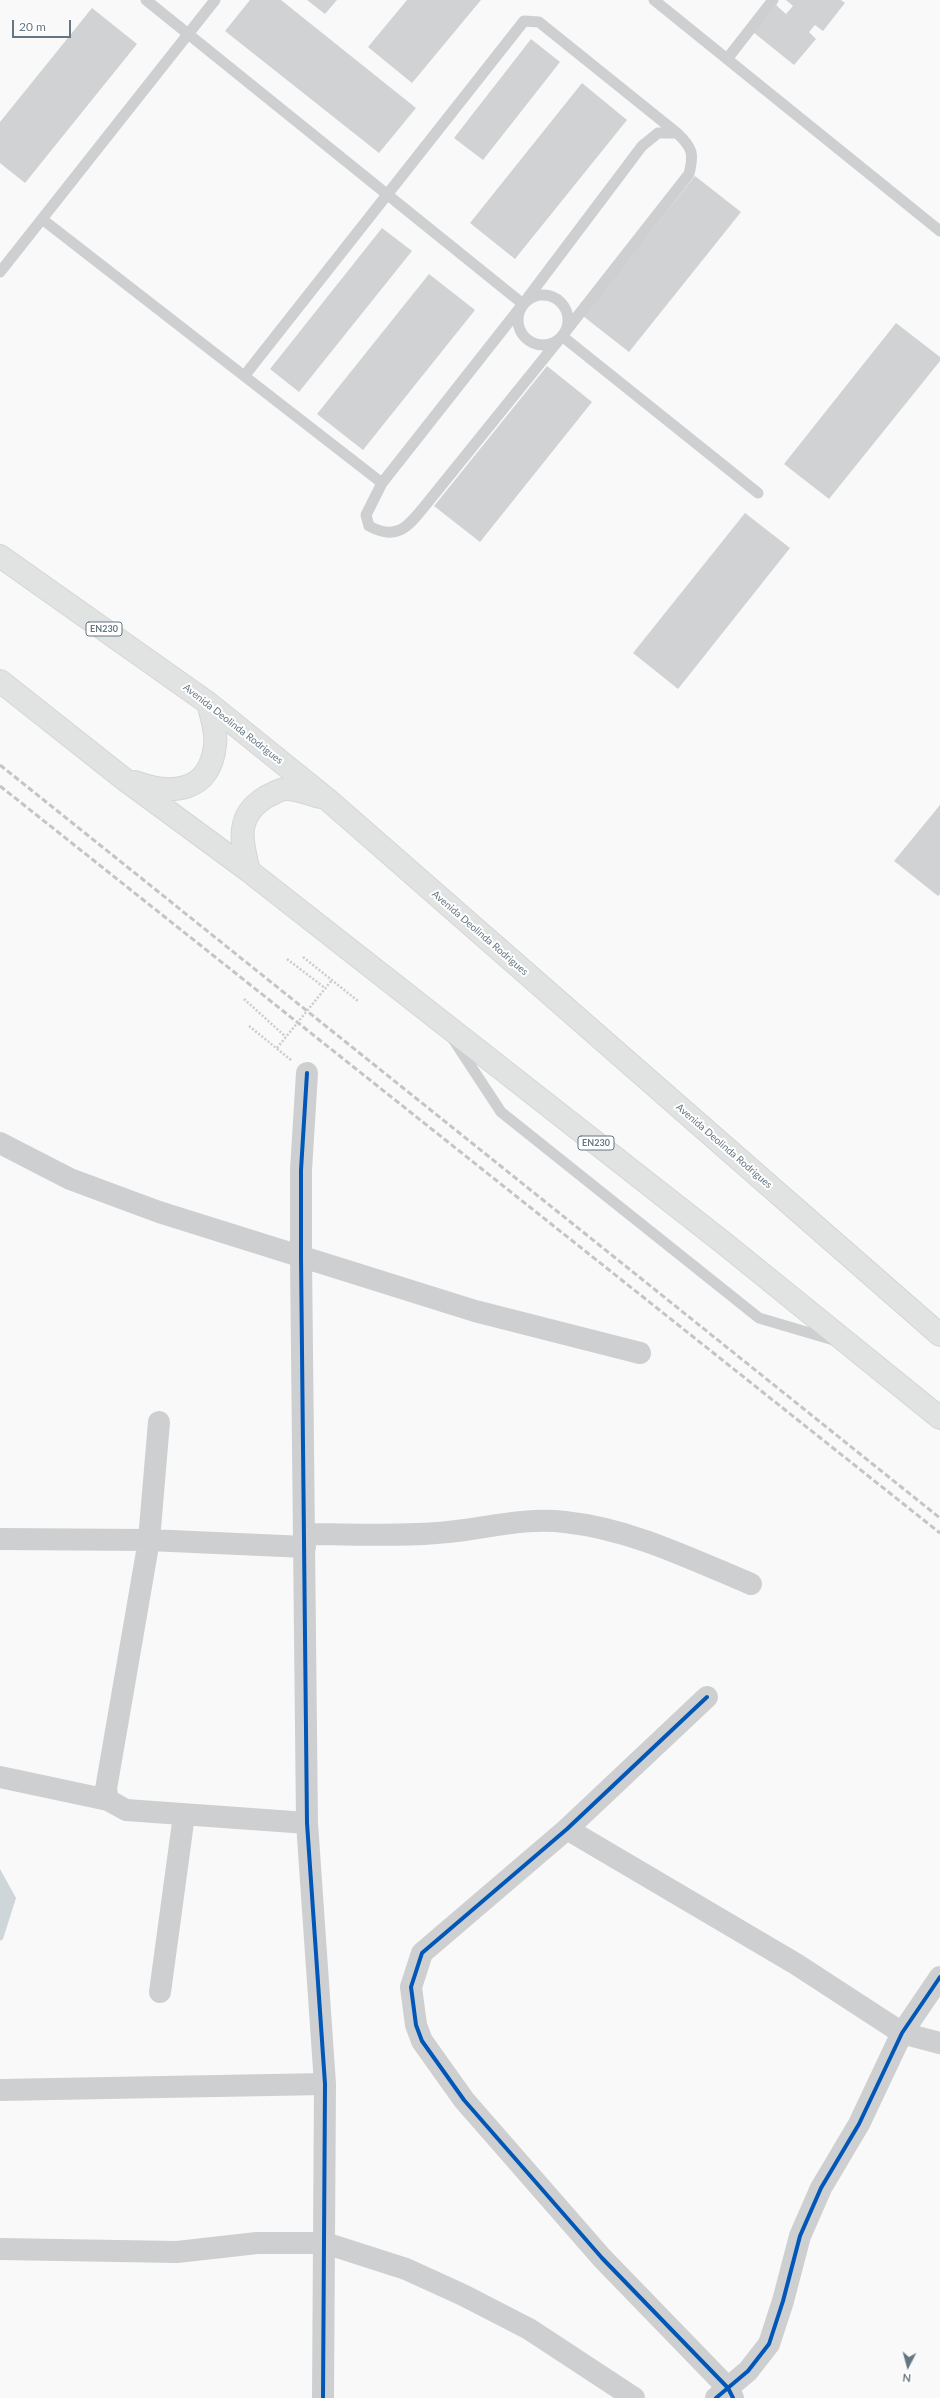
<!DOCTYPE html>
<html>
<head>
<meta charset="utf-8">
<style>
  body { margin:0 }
  #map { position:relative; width:940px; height:2398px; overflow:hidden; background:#f9f9f9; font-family:Lato,sans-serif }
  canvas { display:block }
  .north { position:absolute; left:888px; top:2346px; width:40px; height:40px; -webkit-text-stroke:3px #fff; paint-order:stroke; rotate:186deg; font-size:11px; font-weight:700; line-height:16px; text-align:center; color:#657683 }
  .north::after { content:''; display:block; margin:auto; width:14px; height:18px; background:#657683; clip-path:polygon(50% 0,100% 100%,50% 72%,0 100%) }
  .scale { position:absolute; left:12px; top:20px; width:59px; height:18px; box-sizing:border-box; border:2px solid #657683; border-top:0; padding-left:5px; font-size:12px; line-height:14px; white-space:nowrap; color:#657683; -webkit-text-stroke:3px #fff; paint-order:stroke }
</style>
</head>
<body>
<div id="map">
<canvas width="940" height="2398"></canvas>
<div class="north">N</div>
<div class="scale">20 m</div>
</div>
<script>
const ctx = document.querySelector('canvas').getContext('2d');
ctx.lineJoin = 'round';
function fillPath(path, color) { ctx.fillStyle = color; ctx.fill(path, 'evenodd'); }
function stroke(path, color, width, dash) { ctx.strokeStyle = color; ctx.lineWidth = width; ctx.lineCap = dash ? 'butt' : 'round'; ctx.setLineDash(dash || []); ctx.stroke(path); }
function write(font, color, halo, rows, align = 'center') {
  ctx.font = font + ' Lato,sans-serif'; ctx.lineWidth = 4; ctx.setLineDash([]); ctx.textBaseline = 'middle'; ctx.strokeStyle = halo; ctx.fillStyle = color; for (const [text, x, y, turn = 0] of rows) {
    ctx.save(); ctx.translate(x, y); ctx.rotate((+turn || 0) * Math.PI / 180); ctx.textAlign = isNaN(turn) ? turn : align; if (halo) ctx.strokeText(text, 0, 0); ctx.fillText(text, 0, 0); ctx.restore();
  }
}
const water = new Path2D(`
  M0,1869L16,1898L3,1939L0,1941Z`);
const building = new Path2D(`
  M250,0H281L416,108L379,153L225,31Z
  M307,0H337L325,14Z
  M407,0H481L412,83L368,47Z
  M786,0H841L845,3L823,31L815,25L809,32L816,39L794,65L753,32L776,5L786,14L793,6Z
  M92,8L137,44L25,183L0,163V122Z
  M531,39L560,62L483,160L454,138Z
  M582,83L627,120L515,259L470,223Z
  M695,176L741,212L629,352L583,316Z
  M382,228L412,251L299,392L270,369Z
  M429,274L475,310L363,450L317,414Z
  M896,323L940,357V361L829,499L784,464Z
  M547,366L592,402L480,542L434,506Z
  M745,513L790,548L678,689L633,653Z
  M940,805V894L938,896L894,861Z`);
const path = new Path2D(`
  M303,957L358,1001
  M287,959L325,988
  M244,999L286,1037
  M249,1026L291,1060`);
const service = new Path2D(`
  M146,0L523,304
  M654,0L940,231
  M727,59L773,0
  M42,219L382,483
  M0,272L215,0
  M518 320a25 25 0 1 1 50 0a25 25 0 1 1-50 0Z
  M562,336L758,493
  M245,375L524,21L539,22L677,133C693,148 694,154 689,174L562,336L428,502C409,525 399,542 369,526L366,515L382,483L523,304L642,146L658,133H677
  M453,1039L501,1112L759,1318L837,1341`);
const minor = new Path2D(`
  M307,1073L301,1170V1257L307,1823L325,2084L323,2398
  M0,1143L70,1179L159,1212L475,1311L640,1353
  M305,1534C352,1534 401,1537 448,1532C487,1528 526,1517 565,1522C631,1529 691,1559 751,1584
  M0,1539L149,1540L305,1547
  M707,1697L567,1829L422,1953L411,1987L416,2025L422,2041L464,2100L602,2258L728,2388L733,2398
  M0,1777L108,1800L126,1810L307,1823
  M108,1800L106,1789L149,1540L159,1422
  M567,1829L796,1964L902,2033L940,2043
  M160,1992L184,1815
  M0,2090L325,2084
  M0,2249L177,2252L257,2243H325L406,2269L463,2295L529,2329L634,2398
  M716,2398L748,2371L769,2344L783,2301L800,2236L821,2188L859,2124L902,2033L940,1977`);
const trunk = new Path2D(`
  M0,556L208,703L327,799L940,1335
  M0,681L124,779L249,871L725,1244L940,1418
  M135,782C173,796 210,792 215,745C217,731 211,716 208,703
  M249,871C241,841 235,816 266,797C272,794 280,789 286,789C297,789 309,794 320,797`);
const rail = new Path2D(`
  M0,765L940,1518
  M0,786L940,1533`);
const pathBridge = new Path2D(`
  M277,1048L332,980`);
const cycleway = new Path2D(`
  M307,1073L301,1170V1257L307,1823L325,2084L323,2398
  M707,1697L567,1829L422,1953L411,1987L416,2025L422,2041L464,2100L602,2258L728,2388L733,2398
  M716,2398L748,2371L769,2344L783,2301L800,2236L821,2188L859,2124L902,2033L940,1977`);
const shields = [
  [104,629,36],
  [596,1143,36]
];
const shieldNames = [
  ["EN230",104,629],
  ["EN230",596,1143]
];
const streetNames = [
  ["Avenida Deolinda Rodrigues",233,724,38],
  ["Avenida Deolinda Rodrigues",480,933,41],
  ["Avenida Deolinda Rodrigues",724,1146,41]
];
fillPath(water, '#ced6d9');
fillPath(building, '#d0d2d3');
stroke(trunk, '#d5d6d6', 24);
stroke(path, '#cbcccd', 2.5, [2, 2]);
stroke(service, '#cecfd0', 11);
stroke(minor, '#cecfd0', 22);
stroke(trunk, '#e1e2e2', 22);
stroke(rail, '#c3c5c6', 3, [6, 3]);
stroke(pathBridge, '#cbcccd', 2.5, [2, 2]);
stroke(cycleway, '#0057b8', 4);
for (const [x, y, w] of shields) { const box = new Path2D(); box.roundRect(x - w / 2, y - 7, w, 14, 3); ctx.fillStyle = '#fff'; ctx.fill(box); stroke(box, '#657683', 1); }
write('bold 9px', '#657683', null, shieldNames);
write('10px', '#657683', '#fff', streetNames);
</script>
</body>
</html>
